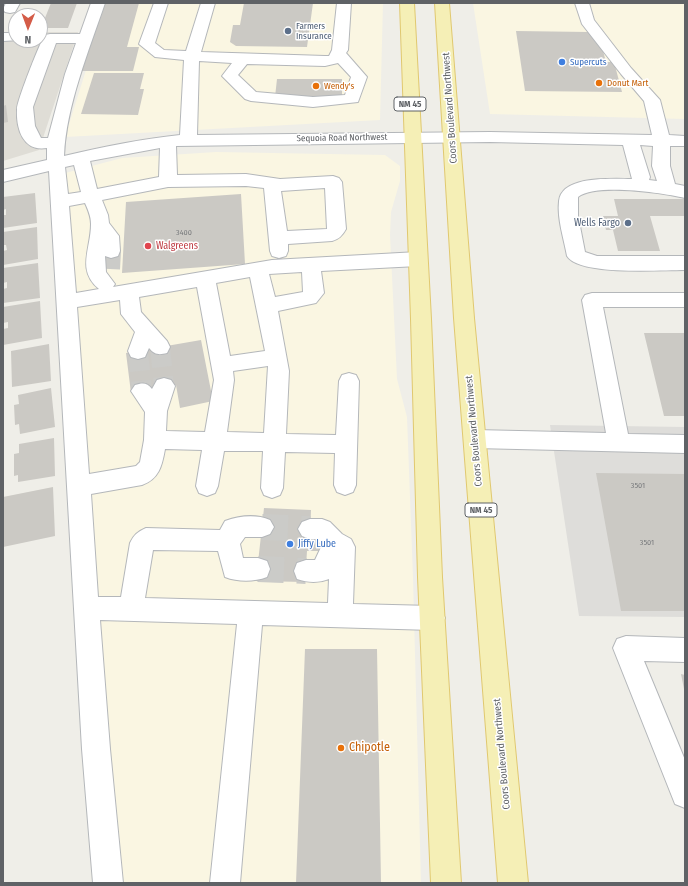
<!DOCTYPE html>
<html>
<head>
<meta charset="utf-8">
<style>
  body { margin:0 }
  #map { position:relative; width:688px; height:886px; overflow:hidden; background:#efeee8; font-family:"Fira Sans Condensed",sans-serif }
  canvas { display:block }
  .frame { position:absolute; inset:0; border:4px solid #5f6266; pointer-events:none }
  .north { position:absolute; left:8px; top:8px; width:40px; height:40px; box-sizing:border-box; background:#fff; border:1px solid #bfc0c2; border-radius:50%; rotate:181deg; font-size:11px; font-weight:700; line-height:16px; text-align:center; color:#5f6266 }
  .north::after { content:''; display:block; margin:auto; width:14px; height:18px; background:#d45c48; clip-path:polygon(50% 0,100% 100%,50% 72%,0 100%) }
</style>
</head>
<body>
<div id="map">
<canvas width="688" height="886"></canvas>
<div class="frame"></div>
<div class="north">N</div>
</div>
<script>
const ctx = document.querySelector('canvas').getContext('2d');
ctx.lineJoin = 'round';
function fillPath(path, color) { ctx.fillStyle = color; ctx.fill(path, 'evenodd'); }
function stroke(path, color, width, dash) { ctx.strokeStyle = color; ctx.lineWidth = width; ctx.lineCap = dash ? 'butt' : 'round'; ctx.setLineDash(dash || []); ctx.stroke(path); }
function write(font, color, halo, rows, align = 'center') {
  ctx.font = font + ' "Fira Sans Condensed",sans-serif'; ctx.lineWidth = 3; ctx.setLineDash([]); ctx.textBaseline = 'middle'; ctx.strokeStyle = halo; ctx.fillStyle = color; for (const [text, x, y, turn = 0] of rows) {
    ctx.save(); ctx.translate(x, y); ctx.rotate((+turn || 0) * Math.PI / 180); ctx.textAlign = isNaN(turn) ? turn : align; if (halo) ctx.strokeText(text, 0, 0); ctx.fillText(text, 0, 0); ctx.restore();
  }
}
const commercial = new Path2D(`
  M107,3H383L380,120L65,137Z
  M473,3H685V119L490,114Z
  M216,152L385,155L400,166V181L391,212L390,235L397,379L407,417L413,578L421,883H92L54,176L122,158Z`);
const industrial = new Path2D(`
  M550,425L685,427V617L579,616Z`);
const education = new Path2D(`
  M3,32H16V40H40V32H78L39,150L3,161Z`);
const building = new Path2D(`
  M51,3H77L68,28H41Z
  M103,3H139L127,47H139L133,71H81Z
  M244,3H313L307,47L236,46L230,42L233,25H240Z
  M516,31L588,32L602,47L606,62H614L622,92L525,91Z
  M94,73H144L140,89H144L138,115L81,114Z
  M277,79H342V97H275Z
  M6,105L8,122L3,123V106Z
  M35,193L37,223L3,228V215H6V209L3,210V197Z
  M241,194L245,264L122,273L126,202Z
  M614,199H685V216H650L660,251H618L613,230H606L603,216H618Z
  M37,227L38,259L3,265V251L7,250L6,245H3V232Z
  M38,263L40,298L3,303V289L7,288V282L3,283V268Z
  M40,301L42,338L3,345V329L8,328V322L3,323V307Z
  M644,333H685V416H664Z
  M201,340L213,401L180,408L176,385L131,393L126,353Z
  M49,344L51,381L12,387L11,351Z
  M51,388L55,427L20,434L19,424L15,425L14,405L19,404L18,395Z
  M54,438L55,476L18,482V475L14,476V454L19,453V444Z
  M596,473L685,474V611H621Z
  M53,487L55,536L3,547V497Z
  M264,508L311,510L310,537H320L319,551H307L305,582L256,581Z
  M305,649H377L381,883H296Z
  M681,674L685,675V689H684Z`);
const minorTunnelFar1 = new Path2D(`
  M110,269L111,251
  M160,347L164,386
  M138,351L142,391`);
const minorTunnel = new Path2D(`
  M262,527L310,529
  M258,569L306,571`);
const minor = new Path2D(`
  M6,3H20L15,12L10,13L5,12L3,9Z
  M91,3H105C89,50 66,106 64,156C102,147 141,139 180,135L184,60L155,57L139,44L154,3H168L155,43L164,50L186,51L201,3H215L201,52L325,56H329L332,50L337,3H351L348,50L346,53L367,77L358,102L313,107L251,101L245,99L222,76L232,63L199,61L197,135L490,132L652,135L644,101L621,74L582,24L575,3H589L594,20L631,68L660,100L669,135L685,136V146H670V166L675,184L685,186V198C662,193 597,183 578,197V216L585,252L597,256H685V270C661,270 579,276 567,256C564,239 557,219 559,201C562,175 612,179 632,179L623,145L490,142L176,146L177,175L246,174L280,179L333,176L339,178L342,182L346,229C342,236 339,239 332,241L288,244V251L286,256L279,258L272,256L270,251L264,188L246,186L168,187L102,200L108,215L109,223L119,236L120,251L118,256L111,258L105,256L106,272L115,284L113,287L272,260L418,252L425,254L427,259L425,264L418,266L321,271L324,293L316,303L278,311L289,371L286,434L336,435L339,381L342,375L349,373L356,375L359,381L356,485L353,492L345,495L337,492L334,485L335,453L285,452L283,488L280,495L272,498L264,495L261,488L263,451H224L218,486L215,493L207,496L199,493L196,486L202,450L165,449C162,466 159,479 142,485L91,494L98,597H121L130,543C134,535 137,532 146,528L220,530L225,521C239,516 256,514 270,520L274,527L270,534L262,537H245L240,544L243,558H258L267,561L270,569L267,577C254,582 238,582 225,577L218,551L153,550L145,598L328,603L329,579C319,583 308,583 297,579L294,571L297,563L306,560H315L322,545L316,539H310L302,536L298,529L302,522L310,519H322L330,522L342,534L351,539L355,547L353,604L432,606L441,610L445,618L441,626L432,630L262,625L240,883H210L237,624L100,620L110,749L123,883H93L82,749L49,171L3,182V170L47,160V148C23,152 16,129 17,109C17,101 40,42 45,35L50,34H80ZM56,43H76L65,74L48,138H41L35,126L33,107ZM338,63L351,77L345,95L313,97L256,92L238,75L247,64L325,66ZM640,145L653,146L652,166L657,181L649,180L650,177ZM160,148L159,177L97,189L90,161ZM74,165L81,192L68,194L65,167ZM325,188L327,229L287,231L281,191ZM85,203C88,210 91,216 91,224C91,249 76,270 99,289L76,293L69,206ZM302,272L303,292L275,297L269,274ZM250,277L265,351L230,356L216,283ZM197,287L214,380L205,432L166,431L167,411L175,386L171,380L164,378L157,380L152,389C147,382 142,383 135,385L131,391L145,412L144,440L140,462L136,466L89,474L77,307L120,300L121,314L135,332L128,351L131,357L138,359L145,357L149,348C155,355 159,355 167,353L170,347L167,341L141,312L139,297ZM268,366L264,433L227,432L234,380L233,371Z
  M3,33H16V40H21L3,41Z
  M592,293H685V307H603L628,434L685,435V453L475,448L467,445L464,439L467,433L475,430L606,433L582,300L585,295Z
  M626,636L685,638V662L644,661L685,760V808L675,804L613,648L617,639Z`);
const major = new Path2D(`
  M400,3H414L431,319L442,577L461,883H431L418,577L411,319Z
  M435,3H449L474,318L528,883H498L454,318Z`);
const markers = [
  [288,31,4,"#5c6f8a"],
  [562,62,4,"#3f7fe0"],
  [599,83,4,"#e8710a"],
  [316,86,4,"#e8710a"],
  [628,223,4,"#5c6f8a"],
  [148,246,4,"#e0444e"],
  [290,544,4,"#3f7fe0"],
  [341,748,4,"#e8710a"]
];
const numberNames = [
  ["3400",184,233],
  ["3501",638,486],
  ["3501",647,543]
];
const farServicenames = [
  ["Farmers",296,26],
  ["Insurance",296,36]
];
const farShopnames = [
  ["Supercuts",570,62]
];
const farFoodnames = [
  ["Donut Mart",607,83],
  ["Wendy's",324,86]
];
const shields = [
  [410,104,32],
  [481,510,32]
];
const shieldNames = [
  ["NM 45",410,104],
  ["NM 45",481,510]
];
const farStreetnames = [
  ["Sequoia Road Northwest",342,138,-1]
];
const streetNames = [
  ["Coors Boulevard Northwest",450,108,-94],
  ["Coors Boulevard Northwest",474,431,-95],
  ["Coors Boulevard Northwest",502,754,-95]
];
const serviceNames = [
  ["Wells Fargo",620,223]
];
const healthNames = [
  ["Walgreens",156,246]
];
const shopNames = [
  ["Jiffy Lube",298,544]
];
const nearFoodnames = [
  ["Chipotle",349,748]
];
fillPath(commercial, '#faf6e2');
fillPath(industrial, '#deddda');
fillPath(education, '#dfddd6');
fillPath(building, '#cbc9c4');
stroke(minorTunnelFar1, '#cbcbc8', 20, [20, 10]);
stroke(minorTunnel, '#cbcbc8', 26, [26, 13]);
stroke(minor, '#b4b7ba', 2);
stroke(major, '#e0c86f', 2);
fillPath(minor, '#fff');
fillPath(major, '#f5efb6');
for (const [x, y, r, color] of markers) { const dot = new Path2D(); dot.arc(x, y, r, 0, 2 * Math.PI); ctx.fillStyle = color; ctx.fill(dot); stroke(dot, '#fff', 1.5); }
write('8px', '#7a7c7e', null, numberNames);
write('9px', '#4e5e75', '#fff', farServicenames, 'left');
write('9px', '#366cbe', '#fff', farShopnames, 'left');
write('9px', '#c56008', '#fff', farFoodnames, 'left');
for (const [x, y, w] of shields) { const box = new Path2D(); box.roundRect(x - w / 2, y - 7, w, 14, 3); ctx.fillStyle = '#fff'; ctx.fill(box); stroke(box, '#5f6266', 1); }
write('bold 9px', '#5f6266', null, shieldNames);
write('9px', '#5f6266', '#fff', farStreetnames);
write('10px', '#5f6266', '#fff', streetNames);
write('10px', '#4e5e75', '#fff', serviceNames, 'right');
write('10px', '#be3a42', '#fff', healthNames, 'left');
write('10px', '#366cbe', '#fff', shopNames, 'left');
write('12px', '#c56008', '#fff', nearFoodnames, 'left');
</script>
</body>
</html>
